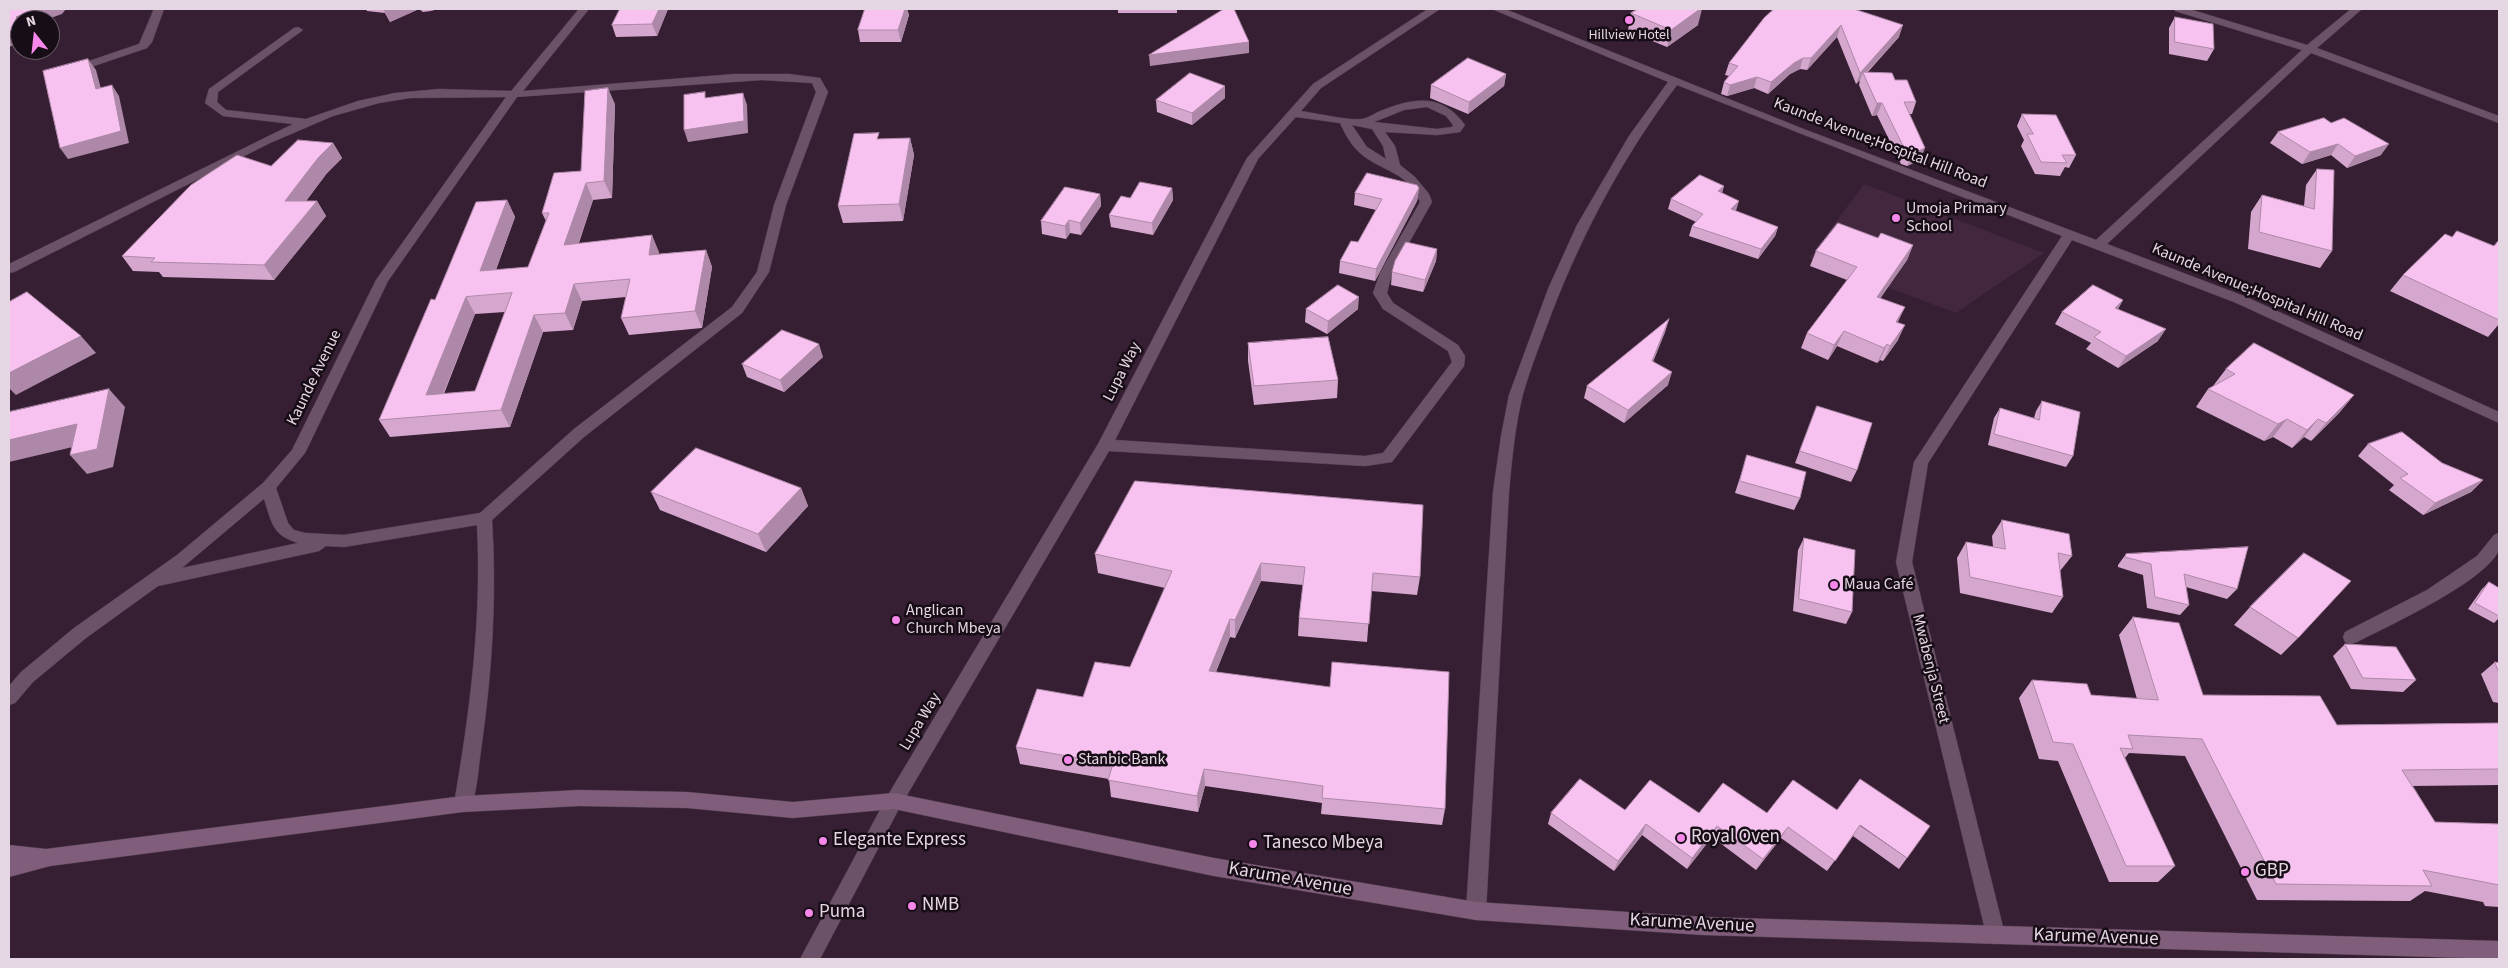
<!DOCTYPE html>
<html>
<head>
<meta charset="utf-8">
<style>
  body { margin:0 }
  #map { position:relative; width:2508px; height:968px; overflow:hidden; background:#361f33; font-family:"Source Sans 3",sans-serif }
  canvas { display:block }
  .frame { position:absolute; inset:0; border:10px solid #e5d6e3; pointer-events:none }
  .north { position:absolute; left:10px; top:10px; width:50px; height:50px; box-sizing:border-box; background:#170d16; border:1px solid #695d68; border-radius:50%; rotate:344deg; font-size:14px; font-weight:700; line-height:20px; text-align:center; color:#e5d6e3 }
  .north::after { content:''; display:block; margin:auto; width:18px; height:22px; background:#f788eb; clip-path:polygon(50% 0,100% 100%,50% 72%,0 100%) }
</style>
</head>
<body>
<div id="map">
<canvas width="2508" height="968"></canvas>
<div class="frame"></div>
<div class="north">N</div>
</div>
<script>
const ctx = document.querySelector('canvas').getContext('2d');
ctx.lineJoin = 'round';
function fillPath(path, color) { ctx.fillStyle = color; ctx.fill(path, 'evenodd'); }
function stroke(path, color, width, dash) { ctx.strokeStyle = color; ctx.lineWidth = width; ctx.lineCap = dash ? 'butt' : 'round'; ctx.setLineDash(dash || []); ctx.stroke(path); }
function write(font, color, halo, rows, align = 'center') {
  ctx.font = font + ' "Source Sans 3",sans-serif'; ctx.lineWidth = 5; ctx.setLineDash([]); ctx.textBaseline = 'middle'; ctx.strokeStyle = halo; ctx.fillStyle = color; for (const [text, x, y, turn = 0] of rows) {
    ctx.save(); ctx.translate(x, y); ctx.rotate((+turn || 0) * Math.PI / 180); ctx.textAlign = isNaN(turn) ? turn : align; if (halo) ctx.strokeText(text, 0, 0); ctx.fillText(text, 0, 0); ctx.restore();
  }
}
const built = new Path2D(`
  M1864,184L2044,253L1956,313L1809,258Z`);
const minor = new Path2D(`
  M154,9H164L152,42L147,48L94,66H86V62L139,44Z
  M579,9H589L523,91L735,74H789L820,78L828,92L786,205L769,272L742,313L584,437L492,520C497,597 492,673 481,750C478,769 478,792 469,810L463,812L457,810L454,804C470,711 482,619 477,525L344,547L326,546L319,551L158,586L86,638L33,682L15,703L9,705V686L21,672L74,628L177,555L263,483L292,450L376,280L506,97L410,98L379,103L333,116L270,143L14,272L9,273V264L293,124L223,116L205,103L209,89L294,28L298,27L303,30L218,92L217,102L226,110L306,119L358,101L395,93L439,89L511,91ZM762,80L812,83L816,92L774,205L757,272L732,307L574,429L480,513L344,535L305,533L294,530L288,523L276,488L305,453L388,281L517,97ZM264,499C272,523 272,535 298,543L182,568Z
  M1428,9H1440L1321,88L1301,111C1314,113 1351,121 1362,119C1369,118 1376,112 1383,110C1415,97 1443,94 1465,125L1460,132L1437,135L1385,132L1395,146L1400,165L1415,177L1429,194L1432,202L1392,273L1387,293L1393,303L1458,345L1465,356L1464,366L1392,462L1365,466L1109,451L900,807L894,809L888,807L885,801L888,795L1098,444L1247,158L1313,84ZM1427,107L1446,116L1453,125L1452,127L1437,129L1374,122L1404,110ZM1296,117L1340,123C1345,134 1351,145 1360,153C1380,171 1408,171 1420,202L1380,273L1373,293L1383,309L1448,351L1452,362L1383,453L1365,456L1115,440L1258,159ZM1352,125L1372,129L1383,146L1386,159L1367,147Z
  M1492,9H1505L1801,128L2096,240L2302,50L2175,11L2174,9H2189L2307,45L2351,9H2362L2317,48L2499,116V123L2311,53L2107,244L2244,296L2499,412V423L2234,302L2072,240L1928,463L1912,562L2005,935L2002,942L1995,944L1988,942L1896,562L1914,462L2062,236L1677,85C1624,155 1584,230 1552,312C1542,339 1531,366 1523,394C1515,426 1512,459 1509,492L1486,911L1483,917L1476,920L1469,917L1466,911L1493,492L1501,436L1509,395L1548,289L1577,225L1629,136L1668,82Z
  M2499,533C2499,538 2501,547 2498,552C2482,583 2390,625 2357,642L2351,644L2345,642L2343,637L2345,632L2427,590L2477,556L2494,535Z`);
const tertiary = new Path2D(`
  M894,793L900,795L903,801L820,959H800L888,795Z`);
const secondary = new Path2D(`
  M579,790L687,792L793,802L894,793L1214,858L1476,902L1703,917L2499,941V959L1703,935L1476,920L1214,876L894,809L793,818L687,808L579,806L463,812L50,866L9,877V845L46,849L463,796Z`);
const wall = new Path2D(`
  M366,9H419L390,22L385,13L367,11Z
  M419,9H437L431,11L423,12Z
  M620,9H668L657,36L616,37L612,25Z
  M865,9H907L909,15L901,42H860L858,30Z
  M1118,9H1177V13H1118Z
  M1774,9L1899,37L1867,73L1895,80L1916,102L1912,114H1909L1920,160L1907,166L1901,164L1877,115L1872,116L1859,85L1860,80L1856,84L1837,37L1807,70L1800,69L1790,74L1768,94L1754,88L1727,96L1721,94L1724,82L1729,76L1725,75L1729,63Z
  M1631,13L1698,25L1667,47L1628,31Z
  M2175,17L2214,49L2207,61L2169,54V28Z
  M1506,74L1504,86L1468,114L1430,98L1431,85Z
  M1225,98L1192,125L1157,112L1156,100Z
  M615,104L612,198L593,200L579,243L659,252L658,254L706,250L712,267L702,328L629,335L621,318L626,297L582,301L573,330L543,332L510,427L390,437L379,420L435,300L507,200L515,217L496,270L528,267L546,221L542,213L581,171ZM505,312L475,391L444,394L475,314Z
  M2022,114L2076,155L2069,168L2065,167L2060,176L2035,174L2021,146L2024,140L2017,126Z
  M2324,118L2381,155L2347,168L2331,155L2302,164L2270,143L2278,132Z
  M910,138L914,155L903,221L843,223L838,206Z
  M333,143L342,158L327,173L306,201H317L326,216L274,280L163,277L159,272L133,271L122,256Z
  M2317,169L2332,251L2320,268L2248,249L2251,212L2262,195L2304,206L2306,185Z
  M1724,186L1722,193L1736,211L1778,227L1775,236L1758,259L1689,236L1692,226L1696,222L1668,209L1671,199Z
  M1172,188L1173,200L1153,235L1111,227L1109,215Z
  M1419,188L1417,201L1375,281L1339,273L1340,261L1358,242L1376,210L1354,205L1355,193Z
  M1100,194L1101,206L1081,235L1070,233L1066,239L1042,234L1041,221Z
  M2452,237L2494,246L2499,240V324L2488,337L2390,291L2403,275Z
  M1878,238L1913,245L1907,260L1880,298L1898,323V340L1883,361L1880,360L1877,363L1837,346L1828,360L1801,348L1807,333L1847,280L1810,266L1816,251Z
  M1437,249L1436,261L1423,292L1391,285L1392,272Z
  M2123,300L2118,309L2158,341L2118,368L2086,349L2091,343L2055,324L2062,312Z
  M1306,309H1358L1327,334L1305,322Z
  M1669,319L1665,332L1653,362L1668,385L1624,423L1584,398L1587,386Z
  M1248,343L1338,380L1337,398L1254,405L1248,361Z
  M823,357L784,392L747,377L742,364Z
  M2226,369L2354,395L2339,413L2311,441L2304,437L2292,448L2273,437L2264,441L2196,407L2208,389L2213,386Z
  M2042,401L2073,456L2066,467L1988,445L1994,418L2000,408L2034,418L2036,411Z
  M1817,406L1857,470L1851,482L1795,463Z
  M2368,444L2442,463L2483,480L2471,492L2423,515L2389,490L2394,485L2358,456Z
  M1747,455L1800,498L1794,510L1735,493L1743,468Z
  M1135,481L1420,577L1417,595L1371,591L1367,642L1298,636L1299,618L1303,585L1261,581L1235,638L1230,637L1216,672L1445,809L1442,825L1321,814L1322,803L1205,786L1198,812L1111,797L1109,779L1020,764L1016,747L1083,697L1130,667L1165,588L1098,573L1095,554Z
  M801,488L808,506L766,552L660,510L651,492Z
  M2002,520L2072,556L2060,571L2063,597L2052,613L1960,593L1957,558L1966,542L1993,547L1992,536Z
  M1804,538L1852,612L1846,624L1793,611L1798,550Z
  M2126,554L2237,589L2227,599L2186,587L2189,605L2180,615L2147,608L2143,575L2118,567V565Z
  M2489,582L2499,588V618L2494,623L2468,609L2482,589Z
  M2250,607L2298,638L2281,655L2234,625Z
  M2133,617L2203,695L2337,725L2499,723V785L2413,786L2435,822L2499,824V907L2485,906L2483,902L2425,891L2410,901L2257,900L2185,756L2129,753L2125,758L2175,866L2158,882H2109L2058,761L2039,759L2019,698L2032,680L2091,695L2137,699L2119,635Z
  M2345,644L2416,680L2403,692L2351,689L2333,656Z
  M2495,662L2499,663V703L2493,702L2481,674Z
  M1793,780L1907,858L1899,869L1853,836L1827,871L1781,838L1756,870L1712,837L1687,869L1642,835L1614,871L1548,824L1551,813L1625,810L1699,813H1767Z`);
const shadedWall = new Path2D(`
  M38,9H66L62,14L45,20H20L16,17Z
  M383,9H419L390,22Z
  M430,9H437L431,11Z
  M659,9H668L657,36L652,24Z
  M905,9H907L909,15L901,42L898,30Z
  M1695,9H1702L1698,25L1667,47L1671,30Z
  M20,25V42L9,47V32Z
  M1841,25L1837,37L1807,70L1811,58Z
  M1903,25L1899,37L1864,75L1863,72L1860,80L1856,84L1860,73Z
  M1249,42V53L1150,66L1149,55Z
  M1803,58L1800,69L1790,74L1768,94L1771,82L1794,63Z
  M88,59L96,70L104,100L96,89Z
  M1506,74L1504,86L1468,114L1469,102Z
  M1757,77L1754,88L1727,96L1730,85Z
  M112,85L119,96L129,143L68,159L60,148Z
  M1225,86V98L1192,125V113Z
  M608,88L615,104L612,198L604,181Z
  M743,93L747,105L748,133L688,142L684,130Z
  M1877,103H1882L1877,115L1872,116Z
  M910,138L914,155L903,221L899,204Z
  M333,143L342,158L327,173L295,216L285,201L318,158Z
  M2338,144L2331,155L2302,164L2310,152Z
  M2389,144L2381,155L2347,168L2355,156Z
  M1925,148L1920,160L1907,166L1912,154Z
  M586,183L593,200L572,262L564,245Z
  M1724,186L1721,195L1718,191Z
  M1172,188L1173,200L1153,235L1152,223Z
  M1419,188L1417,201L1375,281L1376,269Z
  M1100,194L1101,206L1081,235L1080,223Z
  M507,200L515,217L489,288L480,271Z
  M317,201L326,216L274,280L264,265Z
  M1739,201L1736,211L1731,209Z
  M1069,220L1070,233L1066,239L1065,226Z
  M1778,227L1775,236L1758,259L1761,249Z
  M652,235L659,252L656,272L649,255Z
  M1913,245L1907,260L1871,312L1877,297Z
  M1437,249L1436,261L1423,292L1425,280Z
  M706,250L712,267L702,328L695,311Z
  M574,284L582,301L573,330L565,313Z
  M466,297L475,314L436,412L426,395Z
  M1359,297L1358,309L1327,334L1328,321Z
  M2123,300L2116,312L2115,308Z
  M1905,307L1898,322L1890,337L1896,322Z
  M534,315L543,332L510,427L501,410Z
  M1669,319L1665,332L1648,373L1652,361Z
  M1905,325L1898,340L1883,361L1890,346Z
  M2166,329L2158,341L2118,368L2126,356Z
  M1844,331L1837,346L1828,360L1834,345Z
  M81,336L96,353L16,395L9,388V373Z
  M819,344L823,357L784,392L780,380Z
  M1887,344L1880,360L1877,363L1884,348Z
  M1672,372L1668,385L1624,423L1628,410Z
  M109,389L125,407L113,467L87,474L70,455Z
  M2354,395L2339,413L2311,441L2326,423Z
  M2287,419L2273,437L2264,441L2278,424Z
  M2318,419L2304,437L2292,448L2307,430Z
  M77,424L94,442L9,462V440Z
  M2483,480L2471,492L2423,515L2435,503Z
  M801,488L808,506L766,552L758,534Z
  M1261,563V581L1235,638V620Z
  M1230,619V637L1209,688V671Z
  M1204,769L1205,786L1198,812L1197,796Z
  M1646,824L1642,835L1614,871L1618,861Z
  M1717,826L1712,837L1687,869L1692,858Z
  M1788,827L1781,838L1756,870L1763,859Z`);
const building = new Path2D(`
  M9,9H38L16,17L21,20H20V25L18,26L20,27V28L9,32Z
  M620,9H659L652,24L612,25Z
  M865,9H905L898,30H858Z
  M1224,9H1234L1249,42L1149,55Z
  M1638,9H1700L1671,30L1631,13Z
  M1774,9H1854L1903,25L1860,73L1841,25L1811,58H1803L1794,63L1771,82L1757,77L1730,85L1724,82L1738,66L1729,63L1764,18Z
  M2175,17L2213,24L2214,49L2175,42Z
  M1468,58L1506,74L1469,102L1431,85Z
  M88,59L96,89L112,85L121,131L60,148L43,71Z
  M1863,72L1892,73L1895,80H1907L1916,102H1904L1925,148L1912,154L1906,152L1882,103H1877Z
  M1190,73L1225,86L1192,113L1156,100Z
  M608,88L604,181L586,183L564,245L652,235L649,255L706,250L695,311L621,318L630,279L574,284L565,313L534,315L501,410L379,420L431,299L435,300L476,202L507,200L480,271L528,267L549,213H542L554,173L581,171L585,91ZM512,293L475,391L426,395L466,297Z
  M705,92V98L743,93L744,121L684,130V95Z
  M2022,114L2056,115L2076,155H2062L2067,163L2041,162L2027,134H2033Z
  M2324,118L2331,123L2344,118L2389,144L2355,156L2338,144L2310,152L2278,132Z
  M879,133L877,139L910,138L899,204L838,206L854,134Z
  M298,140L333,143L318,158L285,201H317L264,265L151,262L155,258L122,256L191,185L237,155L271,166Z
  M2317,169L2334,170L2332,251L2259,232L2262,195L2314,209Z
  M1367,173L1417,185L1419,188L1376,269L1340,261L1351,241L1358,242L1382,199L1355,193Z
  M1700,175L1724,186L1718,191L1739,201L1731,209L1778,227L1761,249L1692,226L1703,214L1671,199Z
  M1140,182L1172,188L1152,223L1109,215L1121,196L1130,198Z
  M1065,187L1100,194L1080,223L1069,220L1065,226L1041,221Z
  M1838,223L1878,238L1881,233L1913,245L1877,297L1905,307L1896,322L1905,325L1890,346L1887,344L1884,348L1844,331L1834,345L1807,333L1857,267L1816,251Z
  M2457,231L2494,246L2499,240V320L2403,275L2445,234L2452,237Z
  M1406,242L1437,249L1425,280L1392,272L1395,261Z
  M1338,285L1359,297L1328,321L1306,309Z
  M2093,285L2123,300L2115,308L2166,329L2126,356L2094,337L2101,332L2062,312Z
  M27,292L81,336L9,373V302Z
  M1669,319L1652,361L1672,372L1628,410L1587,386Z
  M782,330L819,344L780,380L742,364Z
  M1328,337L1338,380L1254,386L1248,343Z
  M2254,343L2354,395L2326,423L2318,419L2307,430L2287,419L2278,424L2208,389L2235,374L2226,369Z
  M109,389L97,449L70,455L77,424L9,440V412Z
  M2042,401L2080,412L2073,456L1994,434L2000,408L2039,420Z
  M1817,406L1872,423L1857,470L1800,451Z
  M2402,432L2442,463L2483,480L2435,503L2400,478L2408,474L2368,444Z
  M696,448L801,488L758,534L651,492Z
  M1747,455L1806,472L1800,498L1740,481Z
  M1135,481L1423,505L1420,577L1373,573L1369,624L1299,618L1305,567L1261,563L1235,620L1230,619L1209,671L1330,687L1332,662L1449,672L1445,809L1322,798L1323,786L1204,769L1197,796L1108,780L1113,764L1016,747L1037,689L1083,697L1095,662L1130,667L1172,571L1095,554Z
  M2002,520L2069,534L2072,556L2058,553L2063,597L1970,577L1966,542L2005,549Z
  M1804,538L1855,550L1852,612L1799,599Z
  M2248,547L2237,589L2184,574L2189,605L2155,597L2151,564L2125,557L2126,554Z
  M2304,553L2351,581L2298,638L2250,607Z
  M2489,582L2499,588V616L2475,603Z
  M2133,617L2179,623L2203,695L2320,696L2337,725L2499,723V769L2402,770L2435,822L2499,824V885L2423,870L2432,886L2276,884L2202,739L2128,735L2133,749L2120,748L2175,866H2126L2073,744L2053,742L2032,680L2087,684L2091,695L2158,700Z
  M2345,644L2396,647L2416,680L2363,678Z
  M2495,662L2499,663V673Z
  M1580,779L1625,810L1650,780L1699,813L1723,783L1767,813L1793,780L1837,810L1860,779L1930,826L1907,858L1860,825L1835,861L1788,827L1763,859L1717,826L1692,858L1646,824L1618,861L1551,813Z`);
const markers = [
  [1629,20,5,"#f788eb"],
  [1896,218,5,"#f788eb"],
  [1834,585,5,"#f788eb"],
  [896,620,5,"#f788eb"],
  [1068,760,5,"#f788eb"],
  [1681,838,5,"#f788eb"],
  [823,841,5,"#f788eb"],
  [1253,844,5,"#f788eb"],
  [2245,872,5,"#f788eb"],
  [912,906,5,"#f788eb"],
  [809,913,5,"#f788eb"]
];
const farPoinames = [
  ["Hillview Hotel",1629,36]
];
const streetNames = [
  ["Kaunde Avenue;Hospital Hill Road",1880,144,21],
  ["Kaunde Avenue;Hospital Hill Road",2257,293,23],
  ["Lupa Way",1123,372,-63],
  ["Kaunde Avenue",315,378,-64],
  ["Mwabenja Street",1930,669,76],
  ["Lupa Way",921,722,-59]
];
const poiNames = [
  ["Umoja Primary",1906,209],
  ["School",1906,227],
  ["Maua Café",1844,585],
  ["Anglican",906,611],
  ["Church Mbeya",906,629],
  ["Stanbic Bank",1078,760]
];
const nearPoinames = [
  ["Royal Oven",1691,838],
  ["Elegante Express",833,841],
  ["Tanesco Mbeya",1263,844],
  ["GBP",2255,872],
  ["NMB",922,906],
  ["Puma",819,913]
];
const nearStreetnames = [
  ["Karume Avenue",1290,880,10],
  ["Karume Avenue",1692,924,3],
  ["Karume Avenue",2096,938,2]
];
fillPath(built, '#42273f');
stroke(minor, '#503e4e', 1);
stroke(tertiary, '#503e4e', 1);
stroke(secondary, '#503e4e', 1);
fillPath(minor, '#6c5268');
fillPath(tertiary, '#6c5268');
fillPath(secondary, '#805e7b');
fillPath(wall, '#d5a7ce');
fillPath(shadedWall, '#ae88a8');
fillPath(building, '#f8c2f0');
stroke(building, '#ae88a8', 1);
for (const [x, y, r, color] of markers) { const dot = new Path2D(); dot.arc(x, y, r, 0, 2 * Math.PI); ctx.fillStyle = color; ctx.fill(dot); stroke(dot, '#170d16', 2); }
write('14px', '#e5d6e3', '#170d16', farPoinames);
write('16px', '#e5d6e3', '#170d16', streetNames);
write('16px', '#e5d6e3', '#170d16', poiNames, 'left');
write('19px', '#e5d6e3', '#170d16', nearPoinames, 'left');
write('19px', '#e5d6e3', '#170d16', nearStreetnames);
</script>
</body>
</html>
